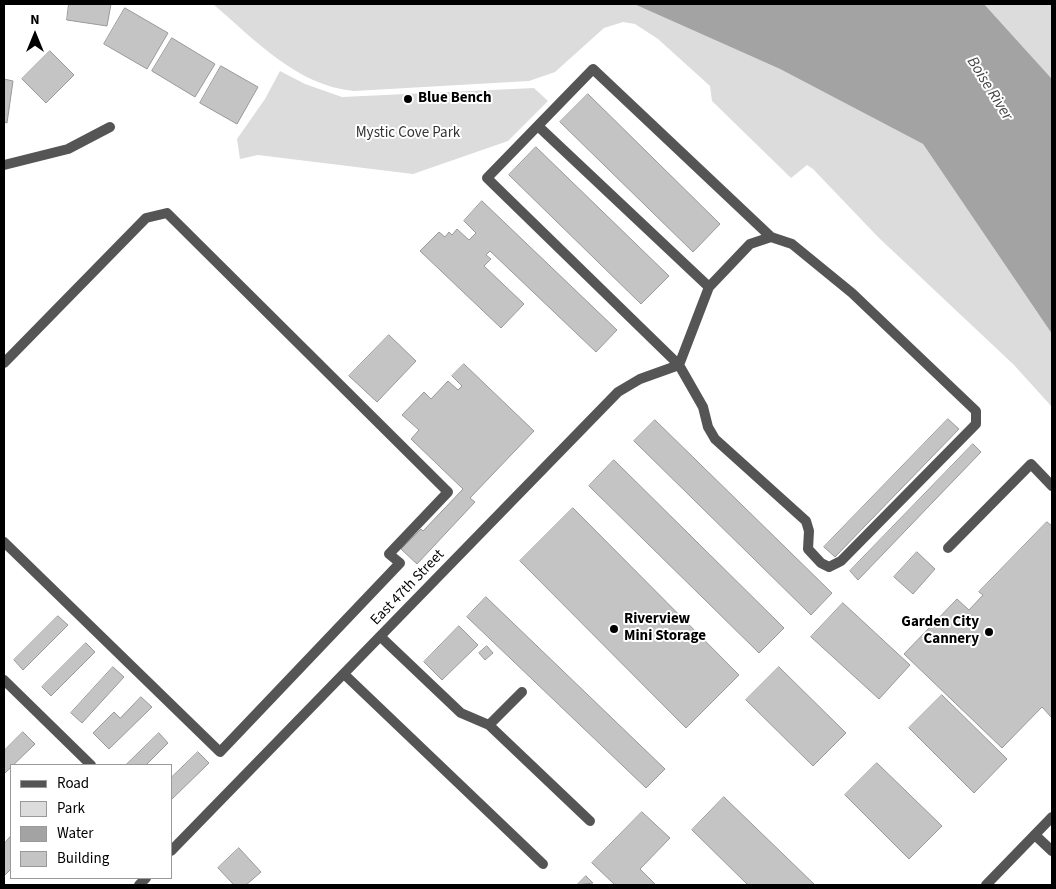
<!DOCTYPE html>
<html>
<head>
<meta charset="utf-8">
<style>
  body { margin:0 }
  #map { position:relative; width:1056px; height:889px; overflow:hidden; background:#fff; font-family:"Source Sans 3",sans-serif }
  canvas { display:block }
  .frame { position:absolute; inset:0; border:5px solid #000; pointer-events:none }
  .legend { position:absolute; left:10px; top:764px; width:162px; height:115px; box-sizing:border-box; background:#fff; border:1px solid #999; margin:0; padding:6px 9px; list-style:none; font-size:15px; color:#000 }
  .legend li { display:flex; align-items:center; gap:10px; height:25px }
  .legend b { width:25px; border:1px solid #999 }
  .north { position:absolute; left:10px; top:10px; width:50px; height:50px; -webkit-text-stroke:4px #fff; paint-order:stroke; rotate:0deg; font-size:14px; font-weight:700; line-height:20px; text-align:center; color:#000 }
  .north::after { content:''; display:block; margin:auto; width:18px; height:22px; background:#000; clip-path:polygon(50% 0,100% 100%,50% 72%,0 100%) }
</style>
</head>
<body>
<div id="map">
<canvas width="1056" height="889"></canvas>
<div class="frame"></div>
<ul class="legend">
<li><b style="height:6px;background:#555"></b>Road</li>
<li><b style="height:14px;background:#dcdcdc"></b>Park</li>
<li><b style="height:14px;background:#a3a3a3"></b>Water</li>
<li><b style="height:14px;background:#c4c4c4"></b>Building</li>
</ul>
<div class="north">N</div>
</div>
<script>
const ctx = document.querySelector('canvas').getContext('2d');
ctx.lineJoin = 'round';
function fillPath(path, color) { ctx.fillStyle = color; ctx.fill(path, 'evenodd'); }
function stroke(path, color, width, dash) { ctx.strokeStyle = color; ctx.lineWidth = width; ctx.lineCap = dash ? 'butt' : 'round'; ctx.setLineDash(dash || []); ctx.stroke(path); }
function write(font, color, halo, rows, align = 'center') {
  ctx.font = font + ' "Source Sans 3",sans-serif'; ctx.lineWidth = 4; ctx.setLineDash([]); ctx.textBaseline = 'middle'; ctx.strokeStyle = halo; ctx.fillStyle = color; for (const [text, x, y, turn = 0] of rows) {
    ctx.save(); ctx.translate(x, y); ctx.rotate((+turn || 0) * Math.PI / 180); ctx.textAlign = isNaN(turn) ? turn : align; if (halo) ctx.strokeText(text, 0, 0); ctx.fillText(text, 0, 0); ctx.restore();
  }
}
const green = new Path2D(`
  M213,4H634L780,69L923,144L1052,334V407L1014,365L878,237L813,169L807,165L791,178L712,101L710,86L658,39L635,24L623,22L604,28L555,72L529,81L354,91C297,86 254,39 213,4Z
  M984,4H1052V79Z
  M280,71L305,84L342,97L534,88L548,101L508,141L413,174L258,155L240,159L237,139L265,99Z`);
const water = new Path2D(`
  M634,4H984L1052,79V334L923,144L780,69Z`);
const building = new Path2D(`
  M69,4H111L107,26L67,20Z
  M125,8L168,33L147,69L104,44Z
  M172,38L215,64L195,97L152,71Z
  M50,51L74,75L46,103L22,79Z
  M221,66L258,87L237,124L200,103Z
  M4,79L13,81L7,123L4,122Z
  M588,94L720,224L693,252L560,122Z
  M536,147L669,276L641,304L509,175Z
  M482,201L617,330L596,352L490,251L486,255L491,259L484,266L524,304L501,328L420,251L439,232L445,237L449,232L452,235L457,229L469,240L476,233L464,221Z
  M389,335L416,361L377,402L349,376Z
  M464,364L534,431L470,498L475,502L417,564L401,549L421,529L423,531L463,489L411,439L419,430L402,415L424,392L431,399L448,381L458,390L462,386L452,376Z
  M948,419L959,429L835,557L824,547Z
  M655,420L832,593L811,615L634,441Z
  M973,444L981,452L858,580L850,571Z
  M614,460L784,628L759,653L589,486Z
  M573,508L739,675L686,728L520,561Z
  M1047,522L1052,526V718L1042,707L1002,748L904,654L957,599L969,610L983,595L979,592Z
  M917,552L935,569L913,594L894,577Z
  M486,597L665,769L646,788L467,617Z
  M843,603L910,665L879,699L811,637Z
  M58,616L68,625L23,670L14,660Z
  M459,626L478,645L442,680L424,662Z
  M86,643L95,652L51,696L42,687Z
  M487,646L493,653L485,660L479,653Z
  M113,667L124,677L82,723L71,713Z
  M779,667L846,733L813,766L746,700Z
  M942,695L1007,759L974,793L909,728Z
  M141,697L152,707L109,749L93,733L114,712L120,718Z
  M23,732L35,744L4,774V751Z
  M159,733L168,743L146,765H126Z
  M198,752L209,763L171,800V778Z
  M877,763L942,826L909,859L845,795Z
  M724,797L815,885H748L692,830Z
  M642,812L670,838L640,869L656,885H615L592,863Z
  M11,836V869L4,876V844Z
  M239,848L261,872L246,885H234L218,868Z
  M586,876L593,883L577,885Z`);
const service = new Path2D(`
  M538,126L709,287
  M4,363L146,218L167,213L448,492L389,554L400,563L220,752L4,542
  M679,365L709,287L750,244L771,237L792,244L852,293L976,411V424L841,561L829,567L821,563L808,549L809,531L806,521L715,439L708,427L703,407L679,365L487,178L593,69L771,237
  M948,548L1031,464L1052,486
  M381,637L461,713L489,725L590,821
  M344,674L543,864
  M4,680L91,765
  M489,725L522,692
  M1035,835L1052,851`);
const minor = new Path2D(`
  M4,165L68,149L110,127
  M171,851L618,392L640,379L679,365
  M139,885L146,878
  M986,885L1052,817`);
const markers = [
  [408,99,5,"#000"],
  [614,629,5,"#000"],
  [989,632,5,"#000"]
];
const poiNames = [
  ["Blue Bench",418,99],
  ["Riverview",624,620],
  ["Mini Storage",624,637],
  ["Garden City",979,623,"right"],
  ["Cannery",979,640,"right"]
];
const parkNames = [
  ["Mystic Cove Park",408,134]
];
const streetNames = [
  ["East 47th Street",408,588,-46]
];
const waterNames = [
  ["Boise River",989,89,58]
];
fillPath(green, '#dcdcdc');
fillPath(water, '#a3a3a3');
fillPath(building, '#c4c4c4');
stroke(building, '#999', 1);
stroke(service, '#555', 10);
stroke(minor, '#555', 10);
for (const [x, y, r, color] of markers) { const dot = new Path2D(); dot.arc(x, y, r, 0, 2 * Math.PI); ctx.fillStyle = color; ctx.fill(dot); stroke(dot, '#fff', 2); }
write('bold 15px', '#000', '#fff', poiNames, 'left');
write('15px', '#333', '#fff', parkNames);
write('15px', '#000', '#fff', streetNames);
write('italic 16px', '#444', '#fff', waterNames);
</script>
</body>
</html>
